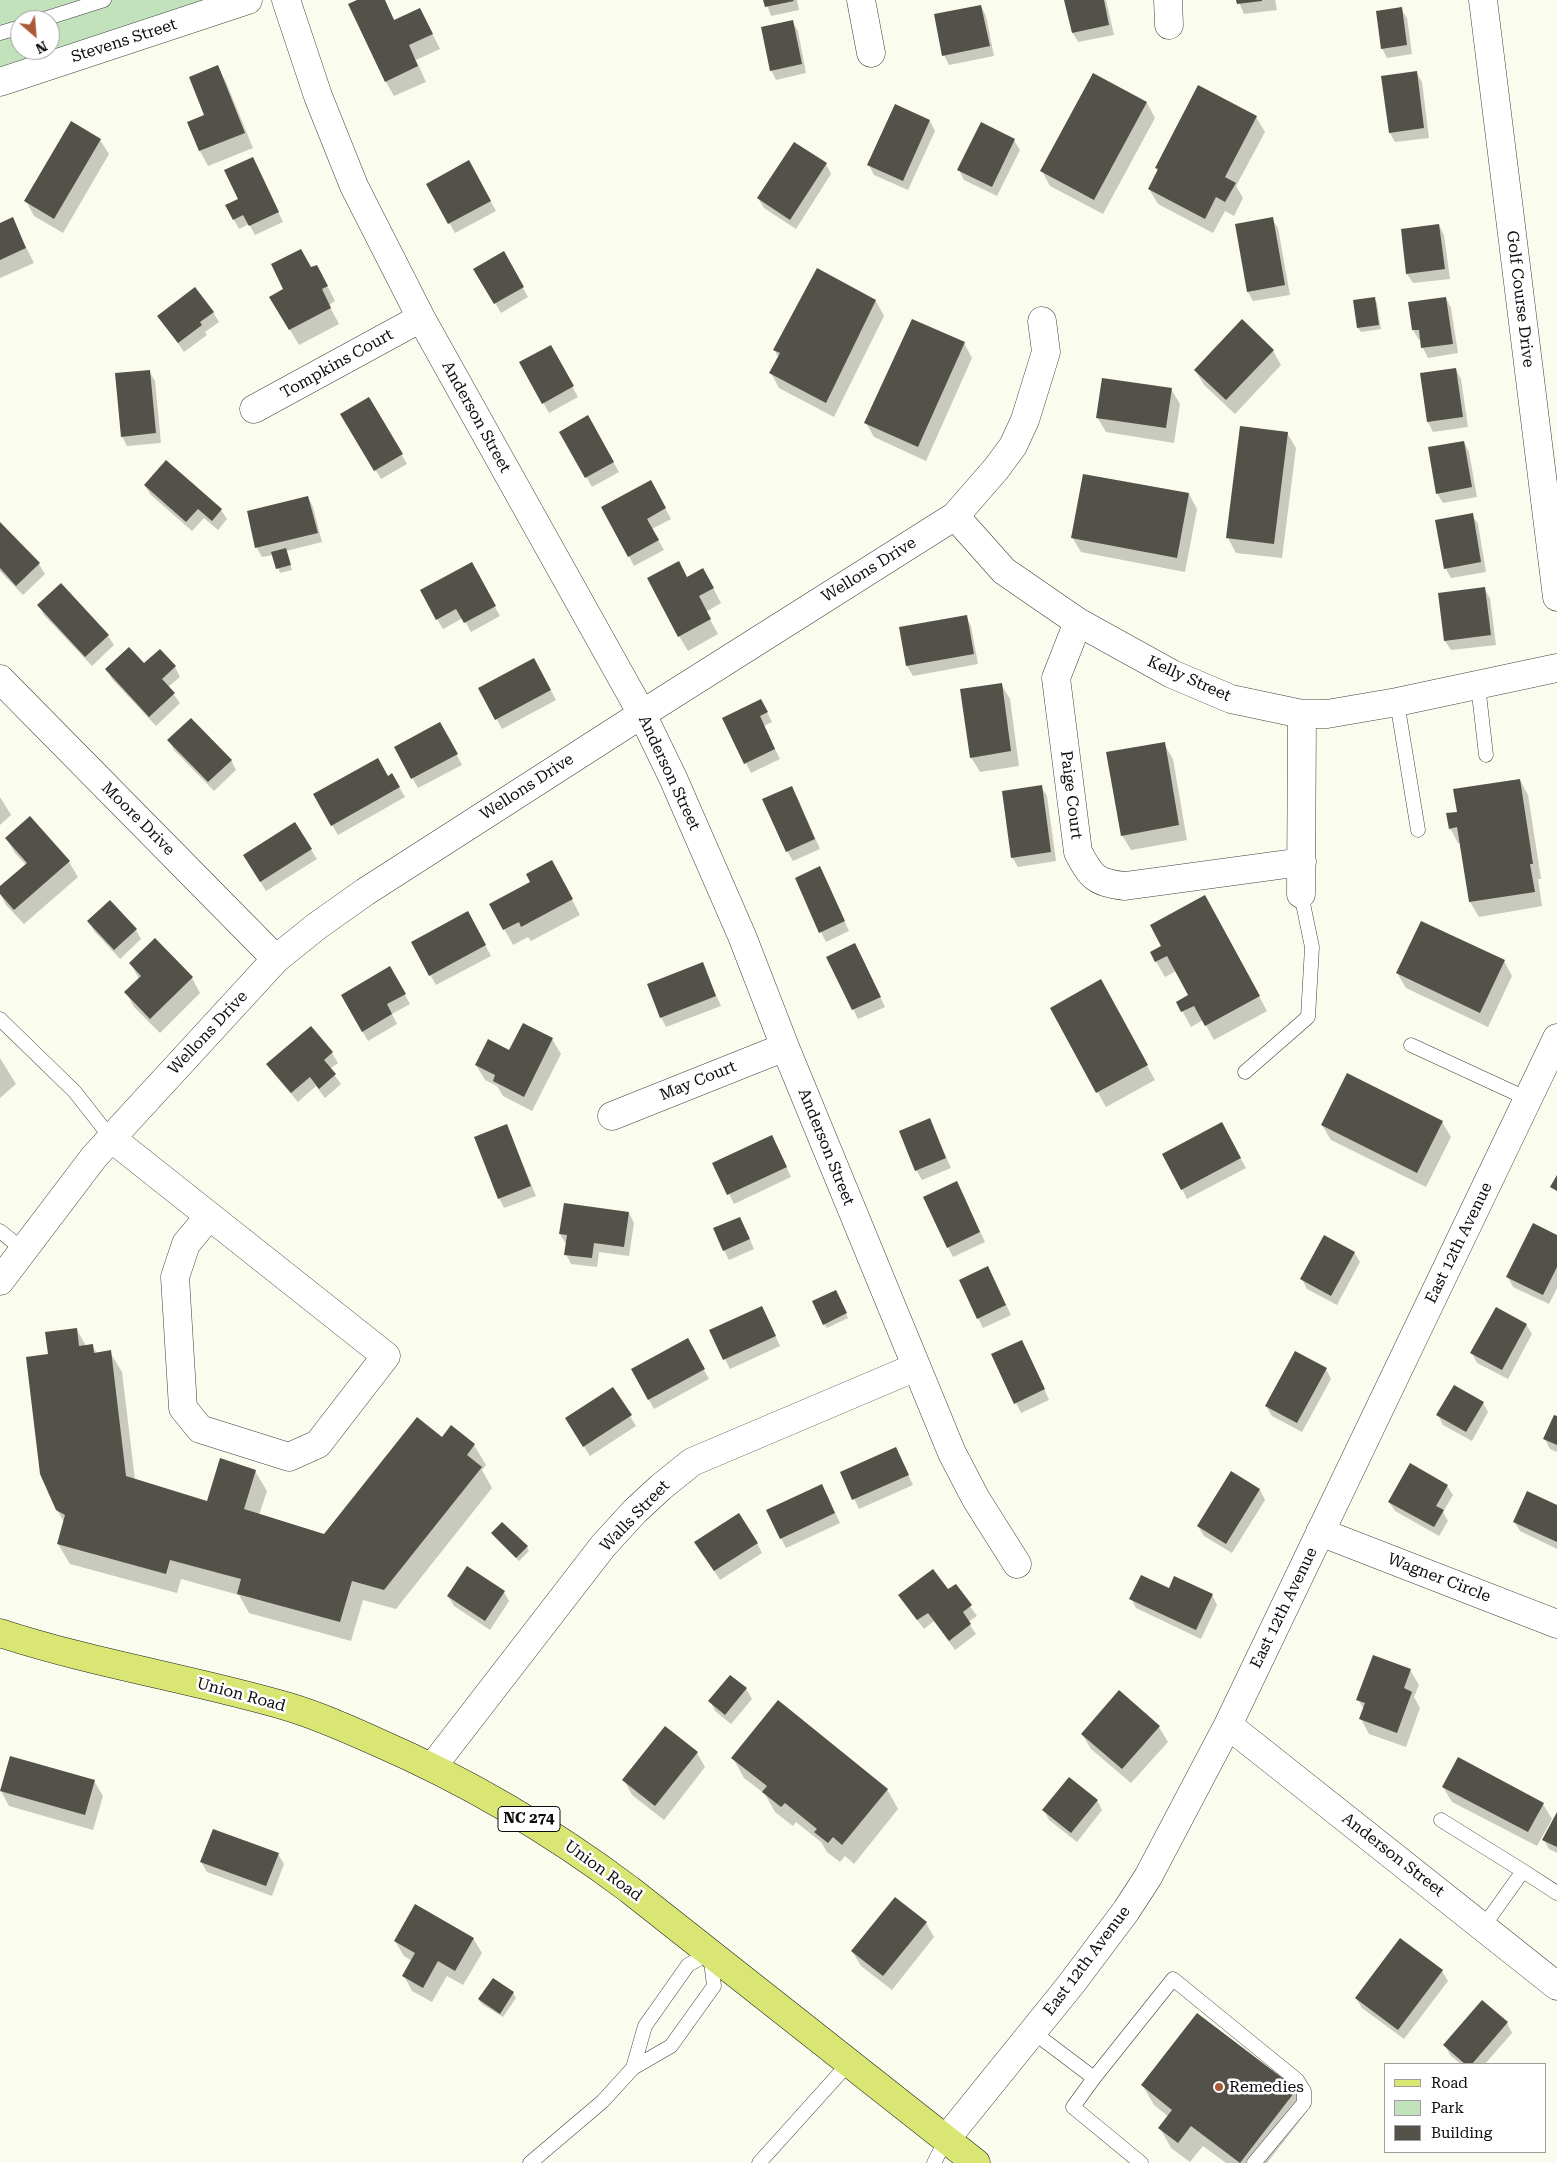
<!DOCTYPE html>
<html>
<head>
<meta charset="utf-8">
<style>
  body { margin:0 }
  #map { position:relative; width:1557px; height:2163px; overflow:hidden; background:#fafded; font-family:"Roboto Serif",serif }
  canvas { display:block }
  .legend { position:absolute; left:1384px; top:2063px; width:162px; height:90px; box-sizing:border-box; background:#fff; border:1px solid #9e9e9e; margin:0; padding:6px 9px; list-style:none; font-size:15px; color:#0c0c0c }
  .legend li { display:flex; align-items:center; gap:10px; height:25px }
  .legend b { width:25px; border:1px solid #9e9e9e }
  .north { position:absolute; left:10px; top:10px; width:50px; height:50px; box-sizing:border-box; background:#fff; border:1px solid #9e9e9e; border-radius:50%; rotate:153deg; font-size:14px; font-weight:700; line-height:20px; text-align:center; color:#0c0c0c }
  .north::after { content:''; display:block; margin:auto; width:18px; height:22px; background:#a95937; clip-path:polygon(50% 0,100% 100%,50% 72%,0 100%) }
</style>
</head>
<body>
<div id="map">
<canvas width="1557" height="2163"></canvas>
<ul class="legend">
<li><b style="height:6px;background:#dae674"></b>Road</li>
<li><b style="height:14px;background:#c2e2bb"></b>Park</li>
<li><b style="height:14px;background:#53514a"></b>Building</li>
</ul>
<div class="north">N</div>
</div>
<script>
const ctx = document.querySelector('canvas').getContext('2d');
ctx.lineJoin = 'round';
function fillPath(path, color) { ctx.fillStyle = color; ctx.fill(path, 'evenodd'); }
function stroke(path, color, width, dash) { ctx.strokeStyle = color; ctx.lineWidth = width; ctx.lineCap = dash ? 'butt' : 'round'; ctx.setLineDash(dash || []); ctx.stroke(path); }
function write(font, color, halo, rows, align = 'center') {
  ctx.font = font + ' "Roboto Serif",serif'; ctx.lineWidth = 5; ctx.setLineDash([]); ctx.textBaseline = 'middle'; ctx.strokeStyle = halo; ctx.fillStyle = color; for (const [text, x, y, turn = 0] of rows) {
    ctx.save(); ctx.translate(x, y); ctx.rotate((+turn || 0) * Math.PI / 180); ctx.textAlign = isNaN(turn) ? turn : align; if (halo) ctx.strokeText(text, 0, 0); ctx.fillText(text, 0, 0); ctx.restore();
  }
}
const green = new Path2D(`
  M0,0H214L0,70ZM20,20H50V50H20Z`);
const shadow = new Path2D(`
  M360,0H384L395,21L420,9L440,49L416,60L426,82L394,96L386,82Z
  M765,0H797L799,10L771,16Z
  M1066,0H1106L1114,35L1078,42L1073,33Z
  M1238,0H1275L1277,10L1244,14Z
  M981,6L986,16L994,56L949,65L944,55Z
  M1401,9L1407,18L1412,54L1387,58L1382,48Z
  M792,21L798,31L806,73L776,80L771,70Z
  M218,67L226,82L253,148L208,166L200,151L189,122L206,116Z
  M1416,72L1422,82L1429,138L1395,142L1390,133Z
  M1147,103L1155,118L1103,214L1050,186L1042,171Z
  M1256,117L1265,132L1236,186L1243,198L1234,216L1225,211L1213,233L1158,204L1149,189L1158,171L1156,168Z
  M930,121L935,131L908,190L874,175L869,165Z
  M100,140L109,154L63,233L34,216L26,201Z
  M1014,140L1020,150L997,196L964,180L959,170Z
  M826,164L831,174L796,229L764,208L758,198Z
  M258,168L283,222L255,235L249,224L239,229L234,220L240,199Z
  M474,171L496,211L455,233L428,184Z
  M12,219L34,263L0,278V224Z
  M1272,219L1278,228L1290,295L1253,301L1248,292Z
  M1439,225L1444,235L1450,279L1413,283L1407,274Z
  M503,253L528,297L501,313L475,269Z
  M311,269L325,281L335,301L329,305L339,324L299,345L271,297L285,289Z
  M1374,298L1377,303L1381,329L1361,332L1358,328L1354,301Z
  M1446,298L1451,308L1458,353L1428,358L1423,348L1421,339L1419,340L1413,330Z
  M876,301L884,316L834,417L779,388L771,373L779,358L774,350Z
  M213,312L219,322L205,332L207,335L184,352L159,317Z
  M964,343L972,358L926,461L874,437L866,423Z
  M550,346L578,397L549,413L521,363Z
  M1273,351L1281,365L1235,414L1204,385L1195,370Z
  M1456,369L1461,379L1468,427L1433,432L1428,422L1421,374Z
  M149,371L155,381L161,443L127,446L122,436Z
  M1171,389L1180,404L1174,443L1106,432L1097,417Z
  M369,399L407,464L381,479L342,415Z
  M588,417L619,472L592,487L561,432Z
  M1287,433L1296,448L1282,558L1236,553L1228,538Z
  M1464,442L1469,452L1477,497L1443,503L1437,493Z
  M145,486L221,510L227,519L218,530L204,518L192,531L151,495Z
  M656,491L671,519L652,529L664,550L634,566L629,556Z
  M1189,494L1197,509L1185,572L1081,552L1072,537Z
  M308,497L313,507L322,542L286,551L292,570L280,573L273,555L262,557L257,548L248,512Z
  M1472,515L1478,524L1486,572L1451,578L1446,569Z
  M0,523L39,564L45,574L23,595L0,571Z
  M471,564L500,616L471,632L463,618L443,629L437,619Z
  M687,578L711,584L721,603L706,612L718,634L688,651L679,636Z
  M1484,588L1490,598L1496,645L1451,650L1445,641Z
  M39,605L108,636L114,645L92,666L44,615Z
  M966,616L971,626L978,664L913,676L907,666L900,628Z
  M534,659L556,700L502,729L480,688Z
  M144,665L175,667L180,677L168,687L180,703L156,726L112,679L107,669Z
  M1001,684L1010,699L1019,766L980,772L971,757Z
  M766,710L772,722L764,726L780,759L751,773L723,718Z
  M440,723L462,765L418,788L395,747Z
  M169,740L231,760L236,770L214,791L174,750Z
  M1164,744L1173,759L1187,840L1131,850L1122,835Z
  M392,775L405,797L338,835L315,795Z
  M1520,780L1528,795L1541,879H1538L1542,906L1479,917L1470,902L1461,843H1458L1450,828L1458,813Z
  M1041,786L1047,796L1056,861L1018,867L1012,857Z
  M0,797L11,815L0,825Z
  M797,797L820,849L793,861L787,851Z
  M30,818L69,862L78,877L24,924L6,905L0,893V888L26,865L15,853L6,838Z
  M295,824L317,859L266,891L250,865Z
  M820,868L849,931L826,942L821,932Z
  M560,876L580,915L531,941L528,937L513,945L491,905Z
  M1213,912L1267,1011L1214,1040L1203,1020L1191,1027L1178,1003L1190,996L1176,971L1165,977L1151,953Z
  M89,922L136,930L141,939L120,959L94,931Z
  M473,923L491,956L436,985L412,943Z
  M860,954L885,1007L858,1019L828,958Z
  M1504,961L1512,976L1488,1027L1406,988L1397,973Z
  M131,964L192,978L200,993L160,1033L134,1007L126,992L139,979Z
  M702,964L721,1006L666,1027L661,1017Z
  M390,968L410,1004L392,1014L397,1024L368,1041L342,996Z
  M1109,996L1155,1080L1106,1107L1051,1008Z
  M311,1028L332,1053L338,1063L330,1069L341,1084L325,1098L316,1086L298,1102L274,1074L268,1064Z
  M552,1039L561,1054L532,1111L503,1096L497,1086L485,1080L476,1065L510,1052Z
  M0,1058L16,1084L0,1098Z
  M1348,1075L1442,1122L1451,1137L1426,1187L1331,1140L1322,1125Z
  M930,1120L951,1168L922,1180L916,1170Z
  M507,1126L536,1196L504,1208L499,1198Z
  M1227,1133L1246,1168L1187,1199L1182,1189Z
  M777,1146L791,1177L734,1204L714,1164Z
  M962,1192L985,1242L953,1257L948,1247Z
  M629,1213L634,1223L629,1256L599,1252L597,1267L571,1264L566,1254V1244L560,1234Z
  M745,1228L754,1249L729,1260L724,1250Z
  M1557,1236V1288L1549,1304L1513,1287L1508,1277Z
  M1354,1252L1360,1262L1337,1305L1307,1289L1302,1279Z
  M993,1278L1011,1315L983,1328L978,1318Z
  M838,1296L848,1318L827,1328L824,1324Z
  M762,1308L780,1346L730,1369L711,1331Z
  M1526,1324L1532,1334L1508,1379L1477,1363L1472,1353Z
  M77,1330L86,1346H92L97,1353L110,1352L122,1372L135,1480L208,1503L255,1471L267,1491L259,1515L324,1535L442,1438L474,1445L486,1465L482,1470L492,1488L396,1609L363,1600L351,1641L249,1613L239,1595L181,1579L177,1593L70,1564L58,1544L64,1522L57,1510L49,1355Z
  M687,1340L709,1379L654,1409L632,1369Z
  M1027,1351L1049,1400L1021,1413L993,1355Z
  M1326,1369L1331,1379L1302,1432L1272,1416L1266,1406Z
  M613,1388L636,1426L590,1456L572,1428Z
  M1483,1403L1488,1412L1472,1441L1443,1425L1438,1415Z
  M1557,1417V1452L1550,1449L1545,1439Z
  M896,1449L913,1485L859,1509L842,1473Z
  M1231,1473L1260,1490L1265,1500L1232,1553L1204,1536L1198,1526Z
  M1447,1486L1453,1495L1443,1512L1448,1521L1439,1536L1395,1511L1389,1502Z
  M827,1495L840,1523L786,1548L781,1538Z
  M1557,1506V1549L1520,1531L1514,1521Z
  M492,1534L527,1547L529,1551L519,1561Z
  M757,1543L762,1553L720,1580L702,1552Z
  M955,1585L977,1616L968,1622L976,1634L955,1650L934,1621L924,1629L906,1605L948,1591Z
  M1169,1589L1212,1595L1217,1605L1201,1639L1136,1608L1131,1598Z
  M504,1592L509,1601L490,1630L454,1606L448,1596Z
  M1410,1670L1419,1685L1414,1697L1420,1708L1406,1747L1369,1734L1361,1719L1364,1710L1358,1699Z
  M731,1676L746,1689L752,1699L731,1724L715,1711L710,1701Z
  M1119,1692L1159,1727L1168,1742L1131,1783L1091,1749L1082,1734Z
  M697,1753L705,1767L664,1820L632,1795L624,1780Z
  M733,1758L887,1789L898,1809L854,1864L845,1856L840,1862L827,1852L821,1842L796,1822L793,1826L775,1812L765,1794L744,1778Z
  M94,1781L103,1796L93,1830L9,1806L1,1791Z
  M1443,1787L1543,1804L1552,1819L1537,1846L1452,1802Z
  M1097,1800L1102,1810L1077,1842L1049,1820L1044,1810Z
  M1557,1815V1853L1549,1849L1544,1840Z
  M278,1854L284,1864L272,1896L207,1872L201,1862Z
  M926,1923L934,1937L892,1990L861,1966L852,1951Z
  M473,1938L482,1953L463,1985L447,1976L432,2002L412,1991L404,1976L412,1961L404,1956L395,1941Z
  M1400,1939L1442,1971L1448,1981L1404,2039L1362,2008L1356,1998Z
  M493,1980L513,1993L516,1998L503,2017L482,2004L479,2000Z
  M1507,2023L1512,2033L1485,2064H1461L1450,2055L1445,2045Z
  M1143,2086L1296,2090L1308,2110L1267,2163H1226L1203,2146L1190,2162L1171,2148L1160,2128L1169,2117L1154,2105Z`);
const building = new Path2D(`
  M357,0H385L394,20L420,8L433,34L409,45L418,66L385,82L348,4Z
  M763,0H793L794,1L765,7Z
  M1064,0H1104L1109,25L1072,33Z
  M1236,0H1262V1L1237,4Z
  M981,5L990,46L942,56L934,14Z
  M1402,7L1407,45L1381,49L1376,11Z
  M793,20L802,64L770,71L761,27Z
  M218,65L245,133L199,151L187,122L204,115L189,77Z
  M1417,71L1424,128L1389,133L1381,76Z
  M1093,73L1147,102L1094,200L1040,171Z
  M1198,85L1257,116L1225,177L1236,183L1225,202L1216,197L1205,219L1148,189L1158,169L1155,168Z
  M895,104L930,120L903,181L867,165Z
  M71,121L101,139L54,219L24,201Z
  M981,122L1015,139L992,187L957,170Z
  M794,142L827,163L790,220L757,198Z
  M253,157L279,212L249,226L243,215L233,220L225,205L238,199L224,170Z
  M469,160L491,201L448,224L426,184Z
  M13,217L26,248L0,260V223Z
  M1273,217L1285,285L1247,292L1235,224Z
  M1439,224L1445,269L1406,274L1401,229Z
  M301,249L311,267L317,265L328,286L322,289L331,308L289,330L269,297L283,289L271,264Z
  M504,251L524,287L494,304L473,269Z
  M817,268L876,300L826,403L769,373L780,353L773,350Z
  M195,287L214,312L200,322L202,325L178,343L157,316Z
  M1375,297L1379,325L1357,328L1353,300Z
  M1446,297L1453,344L1421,348L1419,330H1412L1408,302Z
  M912,319L965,342L918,447L864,423Z
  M1242,319L1274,350L1226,400L1194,370Z
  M551,345L574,386L542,404L519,362Z
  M1456,368L1463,417L1427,422L1420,373Z
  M150,370L156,433L121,437L115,373Z
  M1102,378L1172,388L1166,428L1096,418Z
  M369,397L403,454L374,471L340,414Z
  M588,415L614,462L585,478L559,432Z
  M1240,426L1288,432L1274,544L1226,538Z
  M1464,441L1472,487L1436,494L1428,447Z
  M166,460L222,509L212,521L198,509L186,522L144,485Z
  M1083,474L1189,493L1177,558L1071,538Z
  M651,480L666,508L647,519L659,540L628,557L601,507Z
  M308,496L318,533L255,548L247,511Z
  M1473,513L1481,562L1444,569L1435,520Z
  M0,522L40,563L16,586L0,568Z
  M286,548L291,565L276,569L271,552Z
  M679,561L687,577L703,568L714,588L699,596L711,619L678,637L647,578Z
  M472,562L496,606L464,623L456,609L436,620L420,590Z
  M61,583L109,635L85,657L37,605Z
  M1485,587L1491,635L1444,641L1438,593Z
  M967,615L974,654L906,666L899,627Z
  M129,647L144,663L160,649L176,666L162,679L175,693L149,717L105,669Z
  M534,658L551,690L495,720L478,688Z
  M1002,683L1011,751L970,758L960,689Z
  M761,699L768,712L760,716L775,749L744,764L722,718Z
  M191,718L232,760L208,782L167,740Z
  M440,722L458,754L411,779L394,747Z
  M1165,742L1179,825L1121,836L1106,752Z
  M378,758L388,776L392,773L400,787L331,826L313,794Z
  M1520,779L1533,864H1530L1535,892L1469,902L1457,827L1449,829L1446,813L1457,812L1453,789Z
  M1042,785L1051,852L1011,858L1002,791Z
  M792,786L815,839L786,852L762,799Z
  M30,816L70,861L14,910L0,894V886L27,863L5,838Z
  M295,822L312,849L260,882L243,855Z
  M552,860L573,899L521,927L519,922L503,930L489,904L530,882L526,874Z
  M820,866L845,921L819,933L795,878Z
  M1205,895L1260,996L1205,1026L1194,1006L1181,1012L1176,1002L1188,995L1167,956L1155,962L1150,952L1161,946L1150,925Z
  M110,900L137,929L114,950L87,921Z
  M468,911L486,945L429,976L411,942Z
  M1421,921L1505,960L1480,1013L1396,973Z
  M155,938L193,977L150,1019L124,992L141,976L129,963Z
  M855,943L881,997L852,1010L826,957Z
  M703,962L716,996L660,1018L647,984Z
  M390,966L406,994L387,1004L392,1014L362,1032L341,995Z
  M1101,979L1148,1065L1096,1093L1050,1008Z
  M523,1023L553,1038L524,1097L493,1081L495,1075L475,1065L488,1039L509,1050Z
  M311,1026L333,1052L324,1060L336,1074L319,1089L310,1077L291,1093L266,1064Z
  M1347,1073L1443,1121L1417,1173L1321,1125Z
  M930,1118L946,1158L915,1171L899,1131Z
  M1222,1122L1241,1158L1181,1190L1162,1154Z
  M507,1124L531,1186L498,1199L474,1137Z
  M772,1135L787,1167L727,1195L712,1163Z
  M1557,1175V1191L1550,1187Z
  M957,1181L980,1232L947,1248L923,1197Z
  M564,1203L629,1212L624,1247L594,1243L592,1258L564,1255L567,1235L559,1234Z
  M740,1217L750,1239L723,1251L713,1228Z
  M1533,1223L1557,1235V1267L1543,1295L1506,1277Z
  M1324,1235L1355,1252L1331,1296L1300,1279Z
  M988,1266L1006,1305L977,1319L959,1280Z
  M836,1290L847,1313L823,1325L812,1301Z
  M762,1306L776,1336L723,1360L709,1330Z
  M1496,1307L1527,1324L1502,1370L1470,1353Z
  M77,1328L79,1346L93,1344L94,1353L111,1350L126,1476L207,1501L220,1458L256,1470L244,1509L324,1534L417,1417L442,1437L451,1425L475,1444L467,1455L482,1467L384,1590L352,1581L340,1622L237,1594L241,1579L170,1560L166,1574L57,1544L65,1515L56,1510L40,1474L26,1357L48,1354L45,1332Z
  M688,1338L705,1369L648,1400L631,1369Z
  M1022,1340L1045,1389L1014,1404L991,1354Z
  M1295,1351L1327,1368L1297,1423L1265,1406Z
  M1454,1385L1484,1402L1466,1432L1436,1415Z
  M613,1387L632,1415L583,1447L565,1418Z
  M1554,1415L1557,1416V1445L1543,1439Z
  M896,1447L909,1475L852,1500L840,1472Z
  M1410,1463L1448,1485L1436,1506L1444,1510L1434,1527L1388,1502Z
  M1231,1471L1260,1489L1226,1544L1197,1526Z
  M822,1484L835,1513L780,1539L766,1510Z
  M1527,1491L1557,1505V1542L1513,1522Z
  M739,1513L758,1543L714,1571L694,1542Z
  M502,1522L528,1546L516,1558L491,1533Z
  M467,1566L505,1591L485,1621L447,1596Z
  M933,1569L948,1589L956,1584L972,1605L963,1612L971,1624L949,1641L928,1613L917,1620L898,1595Z
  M1141,1575L1169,1588L1174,1576L1213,1594L1196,1630L1129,1599Z
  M1373,1655L1411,1669L1404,1688L1412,1692L1397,1733L1359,1719L1365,1703L1356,1700Z
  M730,1675L747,1688L725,1715L708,1701Z
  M1119,1690L1160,1726L1122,1769L1081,1734Z
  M778,1700L888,1789L842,1845L833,1837L828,1843L814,1832L817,1829L785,1803L781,1807L762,1792L767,1786L731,1758Z
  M665,1726L698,1752L655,1806L622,1780Z
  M10,1756L95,1780L85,1815L0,1791Z
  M1458,1757L1544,1803L1528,1832L1442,1787Z
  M1069,1777L1098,1800L1071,1833L1042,1810Z
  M1557,1812V1847L1542,1840Z
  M213,1829L279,1853L266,1886L200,1862Z
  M895,1897L927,1922L883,1976L851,1951Z
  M415,1904L474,1938L455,1971L438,1961L423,1988L402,1976L415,1953L394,1941Z
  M1400,1938L1443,1970L1398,2030L1355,1998Z
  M493,1978L514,1992L500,2014L478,1999Z
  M1482,2000L1508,2022L1472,2064H1465L1443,2045Z
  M1197,2013L1297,2089L1240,2163L1191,2126L1178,2143L1158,2128L1172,2110L1141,2085Z`);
const lane = new Path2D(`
  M41,20L104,0
  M0,33L20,27
  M1478,685L1486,755
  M1397,702L1418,830
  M0,1019L75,1092L111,1138
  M1411,1045L1528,1099
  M1245,1072L1308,1017L1312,947L1301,894
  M0,1231L23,1250
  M1441,1820L1523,1871
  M1483,1927L1523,1871L1557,1893
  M1033,2032L1094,2078L1073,2107L1141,2163
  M1094,2078L1173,1979L1297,2080L1304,2091V2103L1254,2163
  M530,2163L603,2101L633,2068L671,2046L714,1986L710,1953L688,1965L645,2026L633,2068
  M759,2163L849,2063
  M934,2163L946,2139`);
const street = new Path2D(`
  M286,0L318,96L354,186L421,318L642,714L673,778L742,936L785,1047L952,1453L976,1499L1017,1564
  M861,0L871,53
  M1168,0L1169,25
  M1483,0L1557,597
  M0,82L248,0
  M254,409L421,318
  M955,516L1004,571L1078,622L1172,674L1231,699L1302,714H1327L1397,702L1557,668
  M1078,622L1056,678L1078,852C1091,877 1096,883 1125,886L1302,862
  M0,679L276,959
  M1301,894L1302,714
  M612,1116L785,1047
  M111,1138L386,1356L318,1444L289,1457L200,1429L183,1408L175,1277L186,1244L209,1216
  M0,1281L94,1157L276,959L317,926L365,892L642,714L955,516L996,469L1013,446L1025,420L1046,352L1042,321
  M1320,1532L1557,1624
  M1228,1725L1557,1986
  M433,1766L603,1546L635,1511L661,1487L692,1462L916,1367
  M946,2139L1072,1983L1126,1911L1148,1877L1228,1725L1557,1038`);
const primary = new Path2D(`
  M0,1633C95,1664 193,1679 289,1707C319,1716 348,1729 377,1742C469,1782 549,1829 630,1890L976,2163`);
const markers = [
  [1219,2087,5,"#a95937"]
];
const shields = [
  [529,1819,62]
];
const shieldNames = [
  ["NC 274",529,1819]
];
const streetNames = [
  ["Stevens Street",124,41,-18],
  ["Golf Course Drive",1520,299,83],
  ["Tompkins Court",337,364,-29],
  ["Anderson Street",476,417,61],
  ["Wellons Drive",869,570,-32],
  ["Kelly Street",1189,679,24],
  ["Anderson Street",669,773,65],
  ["Wellons Drive",527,787,-33],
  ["Paige Court",1071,795,83],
  ["Moore Drive",138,819,45],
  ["Wellons Drive",208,1033,-47],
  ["May Court",698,1081,-22],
  ["Anderson Street",826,1147,68],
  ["East 12th Avenue",1459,1243,-64],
  ["Walls Street",635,1516,-46],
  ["Wagner Circle",1439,1578,21],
  ["East 12th Avenue",1284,1608,-64],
  ["Union Road",241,1695,15],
  ["Anderson Street",1393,1855,38],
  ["Union Road",603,1871,36],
  ["East 12th Avenue",1087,1961,-53]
];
const poiNames = [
  ["Remedies",1229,2087]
];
fillPath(green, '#c2e2bb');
fillPath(shadow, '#0003');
fillPath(building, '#53514a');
stroke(lane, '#3f3f3f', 15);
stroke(street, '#3f3f3f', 29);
stroke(primary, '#1d1d1d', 29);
stroke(lane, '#fff', 14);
stroke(street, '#fff', 28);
stroke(primary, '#dae674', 28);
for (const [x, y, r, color] of markers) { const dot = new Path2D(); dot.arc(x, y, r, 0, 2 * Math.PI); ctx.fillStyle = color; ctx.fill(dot); stroke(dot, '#fff', 2); }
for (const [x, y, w] of shields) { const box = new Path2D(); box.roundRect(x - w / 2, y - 12.5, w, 25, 4); ctx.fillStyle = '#fff'; ctx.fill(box); stroke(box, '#0c0c0c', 1); }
write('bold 15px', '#0c0c0c', null, shieldNames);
write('16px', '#0c0c0c', '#fff', streetNames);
write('16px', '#0c0c0c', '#fff', poiNames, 'left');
</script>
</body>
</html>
